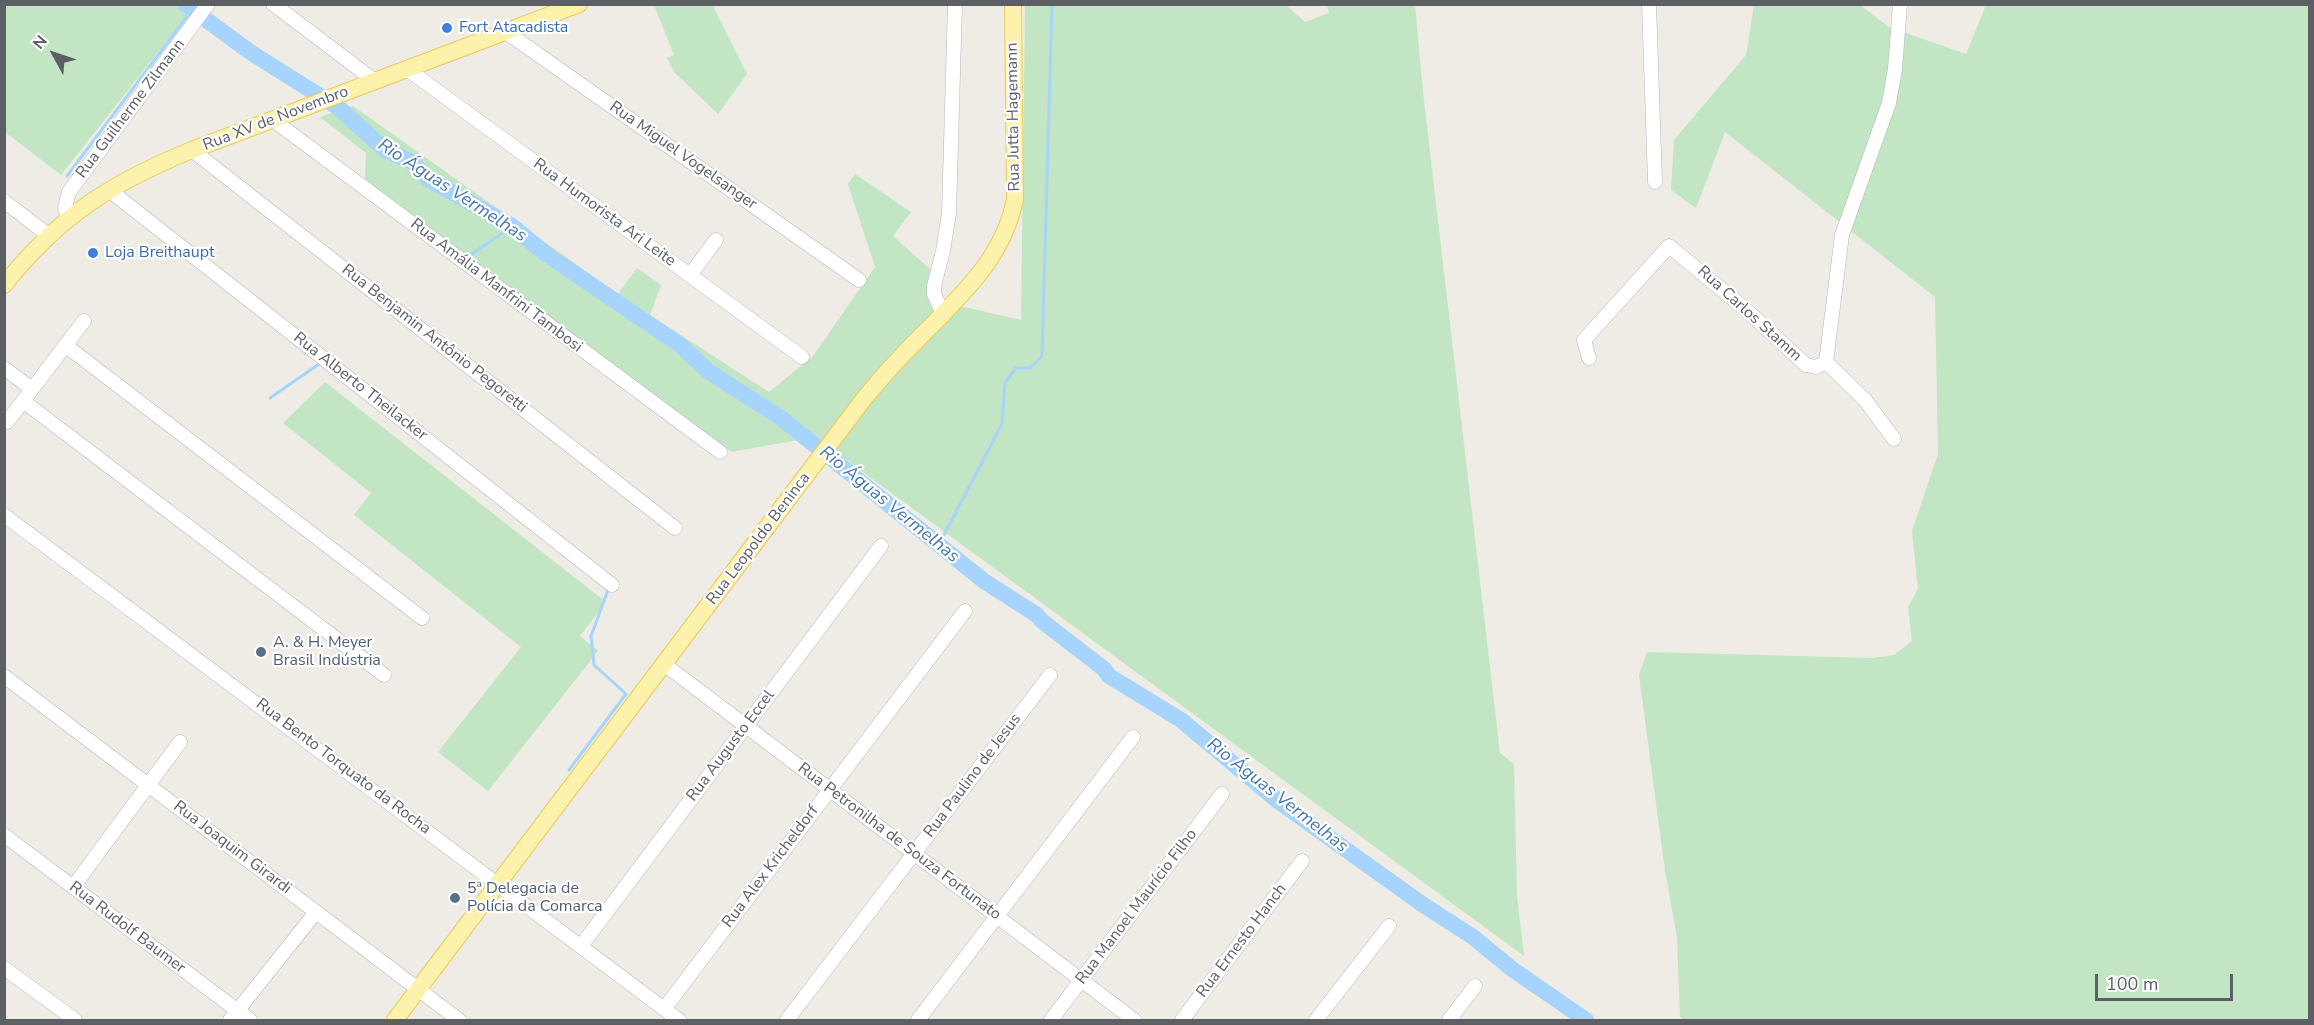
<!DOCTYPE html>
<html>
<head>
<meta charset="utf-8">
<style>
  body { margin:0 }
  #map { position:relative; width:2314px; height:1025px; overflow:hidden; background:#eeece4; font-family:"Nunito Sans",sans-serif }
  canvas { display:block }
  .frame { position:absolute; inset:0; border:6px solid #5c6065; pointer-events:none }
  .north { position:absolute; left:24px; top:24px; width:60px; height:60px; -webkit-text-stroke:4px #fff; paint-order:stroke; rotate:310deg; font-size:16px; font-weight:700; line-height:24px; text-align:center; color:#5c6065 }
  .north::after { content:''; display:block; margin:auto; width:21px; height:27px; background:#5c6065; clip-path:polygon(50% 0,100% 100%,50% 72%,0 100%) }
  .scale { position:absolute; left:2095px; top:974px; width:138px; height:27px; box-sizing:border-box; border:3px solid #5c6065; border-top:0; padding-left:8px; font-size:18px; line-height:21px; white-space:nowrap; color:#5c6065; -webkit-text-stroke:4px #fff; paint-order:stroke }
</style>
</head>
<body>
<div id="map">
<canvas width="2314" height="1025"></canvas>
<div class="frame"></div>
<div class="north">N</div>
<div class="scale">100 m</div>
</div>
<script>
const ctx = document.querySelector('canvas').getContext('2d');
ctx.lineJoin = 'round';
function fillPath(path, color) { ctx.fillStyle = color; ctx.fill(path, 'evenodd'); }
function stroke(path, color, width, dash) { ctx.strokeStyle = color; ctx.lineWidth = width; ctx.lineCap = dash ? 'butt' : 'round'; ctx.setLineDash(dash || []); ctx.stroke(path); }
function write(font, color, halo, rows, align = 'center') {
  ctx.font = font + ' "Nunito Sans",sans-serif'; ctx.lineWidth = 4.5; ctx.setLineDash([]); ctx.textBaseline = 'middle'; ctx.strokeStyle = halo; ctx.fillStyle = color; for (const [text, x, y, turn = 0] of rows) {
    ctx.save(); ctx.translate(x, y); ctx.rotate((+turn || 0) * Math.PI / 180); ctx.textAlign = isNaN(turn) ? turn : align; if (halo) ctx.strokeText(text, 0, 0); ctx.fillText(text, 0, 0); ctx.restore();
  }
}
const green = new Path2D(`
  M175,5L188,14L61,175L5,132V5Z
  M654,5H715L714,8L747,74L718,114L674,72L667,58L674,55Z
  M1025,5H1286L1305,22L1329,13L1327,5H1415L1423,92L1500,753L1514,764L1517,896L1524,956L815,437L731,452L365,179L366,153L320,117L353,106L618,294L637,268L661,285L650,315L769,392L813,356L875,267L848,184L855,174L911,212L893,236L931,270L930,299L1021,320Z
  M1754,5H1860L1889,27L1966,54L1986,5H2309V1020H1682L1680,1016L1677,937L1665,871L1639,675L1647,652L1872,658L1894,655L1912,641L1908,607L1918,589L1912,531L1938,454L1935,297L1725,132L1696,208L1671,190L1674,140L1746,55Z
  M325,382L606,602L580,636L598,651L488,791L438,752L521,647L354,515L371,493L283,423Z`);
const stream = new Path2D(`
  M67,176L192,10
  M468,257L512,226
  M270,398L319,364
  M943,547V537L1002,424L1005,383L1016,368H1030L1042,356L1052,4
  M569,770L626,694L594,665L591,636L608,590L606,589`);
const river = new Path2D(`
  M185,4L250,52L339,108L385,150L412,162L428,179L512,226L546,254L680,345L708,371L781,418L984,581L1037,615L1042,621L1104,669L1109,676L1181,720L1278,801L1422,904L1473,937L1512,969L1586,1020`);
const minor = new Path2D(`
  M273,4L375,81
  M1649,4L1655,182
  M506,32L859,280
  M407,69L802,357
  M273,120L720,452
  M192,150L675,528
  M109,190L612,585
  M4,201L48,235
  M68,218L65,207L69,192L208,4
  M690,275L716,240
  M943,314L934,294V286L943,251L949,213L955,4
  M65,345L422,618
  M1589,358L1584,340L1669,246L1744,308L1806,365L1816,367L1826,362L1842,235L1889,103L1895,69L1900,4
  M1826,362L1865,400L1894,439
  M4,368L32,389
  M23,401L384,675
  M7,422L84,321
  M4,515L679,1020
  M664,664L1134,1020
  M4,676L459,1020
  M4,835L250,1020
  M73,887L180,742
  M581,946L881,546
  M4,968L75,1020
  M664,1009L965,611
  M230,1020L316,912
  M787,1020L1050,675
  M918,1020L1133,737
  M1051,1020L1222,794
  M1182,1020L1302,861
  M1316,1020L1389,926
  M1449,1020L1475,986`);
const major = new Path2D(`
  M4,285C59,216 111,183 192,150L579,4
  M395,1020L863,400C880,379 899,358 919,338C960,296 1003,260 1015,199L1013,4`);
const markers = [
  [447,28,6,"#3f7fe0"],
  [93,253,6,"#3f7fe0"],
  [261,652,6,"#5c6f8a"],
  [455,898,6,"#5c6f8a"]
];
const shopNames = [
  ["Fort Atacadista",459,28],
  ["Loja Breithaupt",105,253]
];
const streetNames = [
  ["Rua Guilherme Zilmann",131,109,-53],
  ["Rua Jutta Hagemann",1014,117,-91],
  ["Rua XV de Novembro",276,119,-21],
  ["Rua Miguel Vogelsanger",683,156,35],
  ["Rua Humorista Ari Leite",604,213,36],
  ["Rua Amália Manfrini Tambosi",496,286,37],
  ["Rua Carlos Stamm",1749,314,42],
  ["Rua Benjamin Antônio Pegoretti",434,339,38],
  ["Rua Alberto Theilacker",360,387,38],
  ["Rua Leopoldo Beninca",759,539,-53],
  ["Rua Augusto Eccel",731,746,-53],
  ["Rua Bento Torquato da Rocha",343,767,37],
  ["Rua Paulino de Jesus",973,776,-53],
  ["Rua Petronilha de Souza Fortunato",899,842,37],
  ["Rua Joaquim Girardi",232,848,37],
  ["Rua Alex Kricheldorf",771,867,-53],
  ["Rua Manoel Maurício Filho",1137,907,-53],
  ["Rua Rudolf Baumer",127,928,37],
  ["Rua Ernesto Hanch",1242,941,-53]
];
const serviceNames = [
  ["A. & H. Meyer",273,643],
  ["Brasil Indústria",273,661],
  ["5ª Delegacia de",467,889],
  ["Polícia da Comarca",467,907]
];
const waterNames = [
  ["Rio Águas Vermelhas",452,191,33],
  ["Rio Águas Vermelhas",889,505,39],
  ["Rio Águas Vermelhas",1277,796,38]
];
fillPath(green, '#c2e5c3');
stroke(stream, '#a6d4fd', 3);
stroke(river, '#a6d4fd', 16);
stroke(minor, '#b5b7bb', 15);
stroke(major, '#edc95e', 18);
stroke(minor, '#fff', 14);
stroke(major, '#fdf2ab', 16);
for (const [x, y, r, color] of markers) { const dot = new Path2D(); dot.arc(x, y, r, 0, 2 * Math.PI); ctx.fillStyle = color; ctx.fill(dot); stroke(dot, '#fff', 2); }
write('16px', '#366cbe', '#fff', shopNames, 'left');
write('16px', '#5c6065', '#fff', streetNames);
write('16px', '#4e5e75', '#fff', serviceNames, 'left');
write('italic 18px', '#4375ae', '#fff', waterNames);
</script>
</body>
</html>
